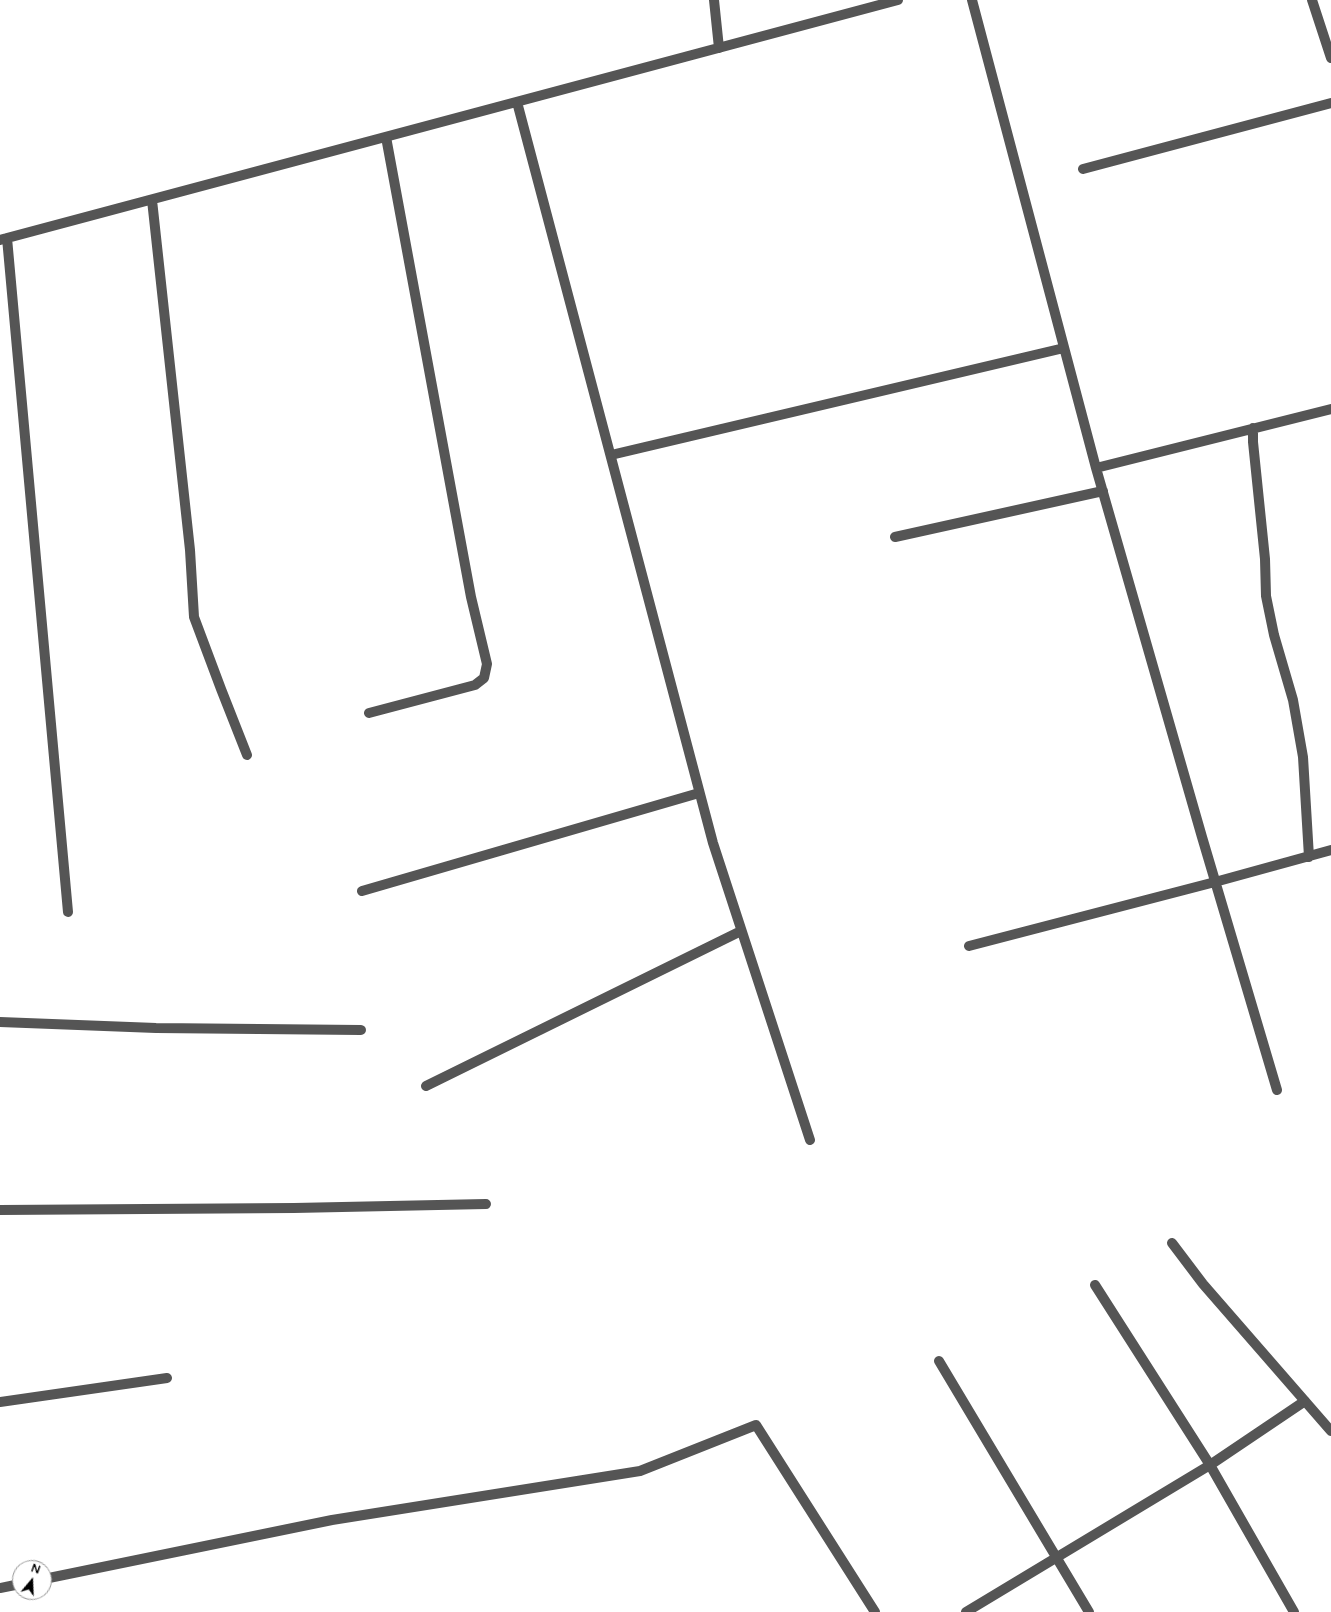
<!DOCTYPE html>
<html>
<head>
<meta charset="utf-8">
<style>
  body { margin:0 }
  #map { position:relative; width:1331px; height:1612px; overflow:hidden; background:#fff; font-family:"Varela Round",sans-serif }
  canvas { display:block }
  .north { position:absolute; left:12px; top:1560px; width:40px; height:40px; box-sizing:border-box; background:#fff; border:1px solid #999; border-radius:50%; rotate:19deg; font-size:11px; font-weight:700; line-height:16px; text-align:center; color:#000 }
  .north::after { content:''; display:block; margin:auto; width:14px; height:18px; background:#000; clip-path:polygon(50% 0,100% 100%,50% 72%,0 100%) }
</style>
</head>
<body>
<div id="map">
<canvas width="1331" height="1612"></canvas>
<div class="north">N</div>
</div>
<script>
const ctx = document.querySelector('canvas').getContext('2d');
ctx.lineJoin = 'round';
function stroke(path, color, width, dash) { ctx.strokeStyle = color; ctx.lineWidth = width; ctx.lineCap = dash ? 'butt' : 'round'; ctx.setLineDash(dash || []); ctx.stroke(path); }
const minor = new Path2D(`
  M714,0L719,48
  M972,0L1096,468L1202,837L1277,1090
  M1312,0L1331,58
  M517,102L713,843L810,1140
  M1083,169L1331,103
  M152,200L180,458L190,550L194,617L221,689L247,755
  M7,238L68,912
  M0,240L898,0
  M1253,428V442L1265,559L1266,596L1274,635L1293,700L1303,757L1309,857
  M611,455L1064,348
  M1096,468L1331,409
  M895,537L1103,491
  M369,713L475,685L484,678L487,664L471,597L386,137
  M362,891L699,793
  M969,946L1215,882L1331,850
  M0,1022L156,1028L361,1030
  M426,1086L741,931
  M0,1210L294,1208L486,1204
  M1172,1243L1203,1284L1331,1431
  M1095,1285L1210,1465L1294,1612
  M939,1361L1089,1612
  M0,1402L167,1378
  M44,1579L332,1520L640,1471L756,1425L875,1612
  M0,1588L20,1584
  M966,1612L1210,1465L1305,1401`);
stroke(minor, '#555', 10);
</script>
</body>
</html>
